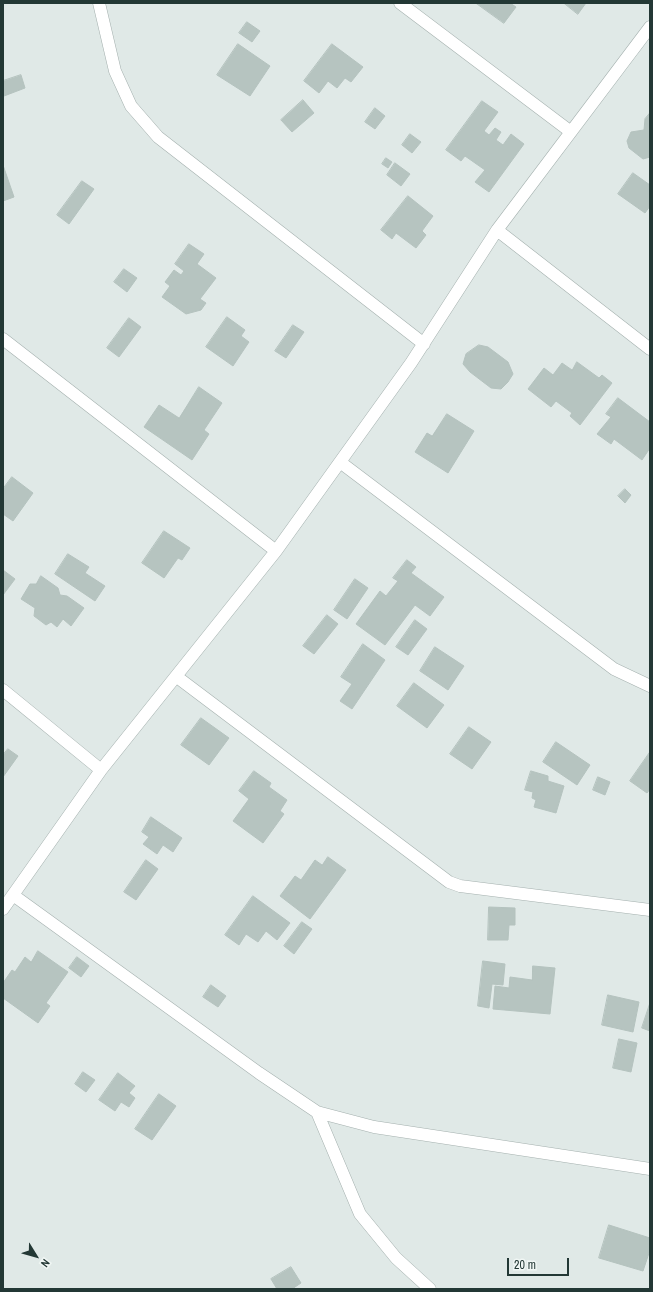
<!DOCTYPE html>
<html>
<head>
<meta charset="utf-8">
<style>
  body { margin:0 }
  #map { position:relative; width:653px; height:1292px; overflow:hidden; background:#e0e9e7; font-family:"Archivo Narrow",sans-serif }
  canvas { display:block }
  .frame { position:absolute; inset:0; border:4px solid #233835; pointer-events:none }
  .north { position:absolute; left:16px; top:1236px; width:40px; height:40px; -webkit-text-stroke:3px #f0f6f4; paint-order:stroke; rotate:127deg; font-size:11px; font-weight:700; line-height:16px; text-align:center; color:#233835 }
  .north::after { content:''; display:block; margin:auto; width:14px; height:18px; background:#233835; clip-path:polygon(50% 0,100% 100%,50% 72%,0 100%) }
  .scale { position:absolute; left:507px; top:1258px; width:62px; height:18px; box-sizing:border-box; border:2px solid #233835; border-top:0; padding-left:5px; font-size:12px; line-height:14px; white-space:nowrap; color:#233835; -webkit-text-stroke:3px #f0f6f4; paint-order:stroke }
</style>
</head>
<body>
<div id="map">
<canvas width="653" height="1292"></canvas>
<div class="frame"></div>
<div class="north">N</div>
<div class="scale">20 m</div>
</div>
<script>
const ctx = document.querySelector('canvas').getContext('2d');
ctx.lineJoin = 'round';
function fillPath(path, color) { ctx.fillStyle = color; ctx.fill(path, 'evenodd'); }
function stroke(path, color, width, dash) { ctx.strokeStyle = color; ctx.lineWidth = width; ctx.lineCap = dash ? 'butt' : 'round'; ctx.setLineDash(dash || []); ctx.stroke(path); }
const building = new Path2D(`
  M476,3H510L516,7L504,23Z
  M564,3H586L578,14Z
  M247,22L260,31L252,42L239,33Z
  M238,44L270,66L250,96L217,75Z
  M332,44L363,67L351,82L345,78L337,88L328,81L319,93L304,81Z
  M21,75L25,88L4,96L3,81Z
  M303,100L314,113L292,132L281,120Z
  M482,101L498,112L484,131L489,135L495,128L501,132L496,140L503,145L511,134L524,144L489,192L475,182L485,170L465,156L461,161L446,150Z
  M375,108L385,116L375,129L365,122Z
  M650,113V157L643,159L629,148L627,141L631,132L644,130L645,119Z
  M410,134L421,142L412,153L402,145Z
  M386,158L392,162L388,168L382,164Z
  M395,163L410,174L401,186L387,175Z
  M3,165L14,197L3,201Z
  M633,173L650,185V206L645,213L618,194Z
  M82,181L94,189L69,224L57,215Z
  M408,196L433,216L422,231L426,235L416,248L396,233L392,239L381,230Z
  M189,244L204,254L197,264L216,278L200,299L206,303L201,310L186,314L162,297L170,286L165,282L174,270L181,275L184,271L175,264Z
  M124,269L137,278L127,292L114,282Z
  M227,317L245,330L241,336L249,342L233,366L206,347Z
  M129,318L141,327L119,357L107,348Z
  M293,325L304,332L286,358L275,351Z
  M479,345L488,347L508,362L513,374L508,382L501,389L491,388L470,372L463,364L466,354Z
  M577,362L599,378L602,375L612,383L580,425L570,416L572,413L556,401L551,407L528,389L544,368L553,375L562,363L572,370Z
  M199,387L222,403L204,430L209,434L192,460L144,427L159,405L179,418Z
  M618,398L650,422V435L649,436L650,437V448L642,460L614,439L611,444L597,434L611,417L606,414Z
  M447,414L474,431L448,473L415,452L427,433L432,436Z
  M12,477L33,493L13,521L3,514V489Z
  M625,489L631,495L625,503L618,496Z
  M164,531L190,548L182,560L178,558L164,578L142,563Z
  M68,554L89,567L85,573L105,586L95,601L55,574Z
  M407,560L416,567L411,573L444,597L430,616L415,605L385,645L356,624L380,591L386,596L398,581L393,578Z
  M3,570L15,579L3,595Z
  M41,576L58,588L60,595L67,596L84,608L71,626L63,619L57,627L51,622L46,625L34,616L35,608L21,599L30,584H36Z
  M355,579L368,588L347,619L334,610Z
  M327,615L338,624L314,654L303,646Z
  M415,620L427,629L408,655L396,647Z
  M363,644L385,660L352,709L340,701L352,684L341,677Z
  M435,647L464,666L448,690L420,671Z
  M414,683L444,705L427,728L397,706Z
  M201,718L229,738L209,765L181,745Z
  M469,727L491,742L472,769L450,754Z
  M556,742L590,765L577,785L543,762Z
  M8,749L18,756L3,777V755Z
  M650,752V789L647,793L630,781Z
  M254,771L271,783L269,787L287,800L280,811L284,814L263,843L233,821L249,799L239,791Z
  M531,771L548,776V781L564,786L556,813L534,807L536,800L532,798L533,792L525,790Z
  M598,777L610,782L605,795L593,790Z
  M151,817L182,838L173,852L163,845L157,854L143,844L149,837L142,832Z
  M328,857L346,870L310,919L280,896L295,876L301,880L315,860L322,865Z
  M146,860L158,869L136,900L124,892Z
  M253,896L290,923L277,940L266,931L258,942L246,934L239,945L225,935Z
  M489,907L515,908V925H509L508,940H488Z
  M302,922L312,929L294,954L284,946Z
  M38,951L68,972L46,1003L50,1006L38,1023L3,998V983L12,970L15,972L25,957L31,962Z
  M77,957L89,966L81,977L69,968Z
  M483,961L505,964L503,985L492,984L489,1008L478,1006Z
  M533,966L555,968L550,1014L493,1009L495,986L509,988L510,977L532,980Z
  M211,985L226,996L218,1007L203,997Z
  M608,995L639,1002L633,1032L602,1025Z
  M650,1003V1031L642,1028Z
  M619,1039L637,1043L631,1072L613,1068Z
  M83,1072L95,1080L86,1092L75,1084Z
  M118,1073L135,1086L129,1093L135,1098L129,1107L121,1102L115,1111L99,1100Z
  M159,1094L176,1106L152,1140L135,1129Z
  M609,1225L650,1238V1250L643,1271L599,1258Z
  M291,1267L301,1283L292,1289H277L271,1279Z`);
const minor = new Path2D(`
  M99,3L115,71L131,106L158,137L424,344
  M400,3L571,132
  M497,230L650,349
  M3,339L276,551
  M340,462L614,669L650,686
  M177,677L449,882L460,886L650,910
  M3,690L101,770
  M13,895L259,1073L317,1112L374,1127L650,1169
  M3,909L101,770L276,551L411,363L497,230L650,27
  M317,1112L360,1214L396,1258L430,1289`);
fillPath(building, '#b6c4c0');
stroke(building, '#b4c2be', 1);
stroke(minor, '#a4b0ae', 13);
stroke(minor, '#fff', 12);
</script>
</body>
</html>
